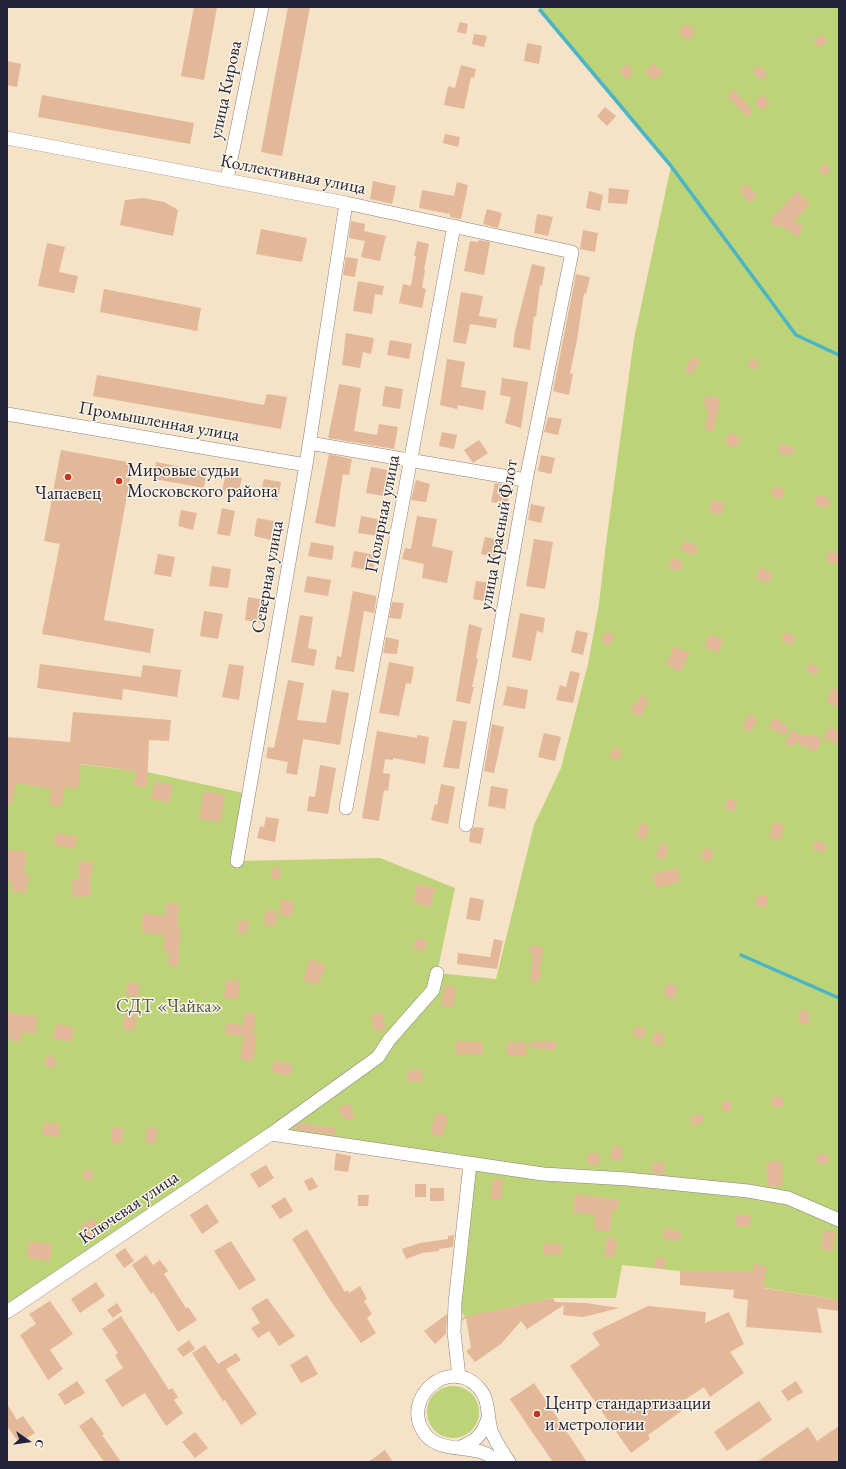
<!DOCTYPE html>
<html>
<head>
<meta charset="utf-8">
<style>
  body { margin:0 }
  #map { position:relative; width:846px; height:1469px; overflow:hidden; background:#f5e2c7; font-family:"EB Garamond",serif }
  canvas { display:block }
  .frame { position:absolute; inset:0; border:8px solid #22223b; pointer-events:none }
  .north { position:absolute; left:8px; top:1421px; width:40px; height:40px; -webkit-text-stroke:3px #fcf5e5; paint-order:stroke; rotate:103deg; font-size:11px; font-weight:700; line-height:16px; text-align:center; color:#22223b }
  .north::after { content:''; display:block; margin:auto; width:14px; height:18px; background:#22223b; clip-path:polygon(50% 0,100% 100%,50% 72%,0 100%) }
</style>
</head>
<body>
<div id="map">
<canvas width="846" height="1469"></canvas>
<div class="frame"></div>
<div class="north">С</div>
</div>
<script>
const ctx = document.querySelector('canvas').getContext('2d');
ctx.lineJoin = 'round';
function fillPath(path, color) { ctx.fillStyle = color; ctx.fill(path, 'evenodd'); }
function stroke(path, color, width, dash) { ctx.strokeStyle = color; ctx.lineWidth = width; ctx.lineCap = dash ? 'butt' : 'round'; ctx.setLineDash(dash || []); ctx.stroke(path); }
function write(font, color, halo, rows, align = 'center') {
  ctx.font = font + ' "EB Garamond",serif'; ctx.lineWidth = 3; ctx.setLineDash([]); ctx.textBaseline = 'middle'; ctx.strokeStyle = halo; ctx.fillStyle = color; for (const [text, x, y, turn = 0] of rows) {
    ctx.save(); ctx.translate(x, y); ctx.rotate((+turn || 0) * Math.PI / 180); ctx.textAlign = isNaN(turn) ? turn : align; if (halo) ctx.strokeText(text, 0, 0); ctx.fillText(text, 0, 0); ctx.restore();
  }
}
const green = new Path2D(`
  M541,7H839V1300L736,1283L737,1271H680L622,1265L616,1298H553L465,1317L455,1303L470,1164L271,1134L7,1312V756L147,772L248,794L237,861L380,858L455,888L437,973L496,979L534,825L561,768L588,664L599,604L606,543L634,339L671,166L540,10Z
  M427 1412a26 26 0 1 1 52 0a26 26 0 1 1-52 0Z`);
const stream = new Path2D(`
  M540,10L671,166L796,335L839,355
  M741,955L839,998`);
const building = new Path2D(`
  M194,7H217L204,80L181,76Z
  M288,7H310L282,156L261,152Z
  M460,22L468,24L466,34L457,32Z
  M686,23L696,31L688,41L678,32Z
  M474,34L487,36L484,47L472,44Z
  M821,34L828,41L820,48L813,41Z
  M527,43L542,46L539,64L524,61Z
  M7,61L21,64L17,87L7,85Z
  M653,63L663,72L655,81L645,73Z
  M626,64L634,71L627,79L619,72Z
  M461,65L476,69L474,78L471,77L464,109L444,105L448,86L455,88Z
  M759,65L768,74L761,80L752,71Z
  M734,90L753,111L747,117L727,96Z
  M762,94L770,103L762,110L754,102Z
  M42,95L194,123L190,144L38,117Z
  M605,107L616,116L607,126L597,116Z
  M445,134L460,137L458,147L443,143Z
  M825,163L831,169L825,176L818,169Z
  M373,181L396,186L392,204L370,199Z
  M457,182L468,185L461,219L450,217V214L419,208L422,190L454,196Z
  M746,184L757,196L750,203L739,191Z
  M609,188L629,190L627,204L608,203Z
  M589,191L603,195L600,211L586,208Z
  M797,191L810,204L794,221L804,227L798,237L780,225L777,228L769,221Z
  M144,198L164,202L178,210L173,236L120,225L125,200Z
  M487,209L502,213L498,228L483,224Z
  M537,214L553,217L548,236L534,233Z
  M351,221L365,224L364,231L386,236L380,261L361,257L365,241L349,238Z
  M261,229L307,238L302,262L256,254Z
  M583,230L598,233L595,252L580,249Z
  M479,240L490,242L484,275L464,271L470,241L478,242Z
  M417,241L429,244L424,270H425L422,288L426,289L422,308L399,303L403,284L411,286L416,256H414Z
  M47,243L65,247L59,272L78,276L74,293L38,286Z
  M346,257L358,259L355,277L343,275Z
  M532,264L545,267L542,286L540,285L536,317L534,316L530,350L513,347L515,331Z
  M576,274L590,277L586,294L584,293L577,340L570,373L573,374L569,395L553,391Z
  M358,281L384,286L382,295L375,294L372,314L353,311Z
  M104,289L201,308L197,331L100,312Z
  M461,292L483,296L479,316L497,319L496,328L470,324L466,344L453,342Z
  M346,333L374,338L371,354L363,352L360,368L342,365Z
  M390,340L412,344L409,359L387,355Z
  M693,356L700,361L692,375L684,370Z
  M751,358L759,362L755,370L747,366Z
  M447,359L465,362L461,387L486,391L483,410L458,405L457,409L440,405Z
  M97,375L264,405L267,394L287,397L281,429L93,396Z
  M502,378L528,382L521,428L505,423L511,397L500,395Z
  M339,384L361,388L354,431L377,435L379,424L398,427L394,449L328,438Z
  M385,386L403,389L400,409L382,406Z
  M706,395L721,399L713,431L705,430L708,408L703,407Z
  M548,417L562,419L558,435L544,432Z
  M442,432L457,435L454,449L439,446Z
  M730,432L741,439L735,449L724,442Z
  M479,440L488,453L473,463L464,450Z
  M780,444L794,447L792,456L778,453Z
  M61,450L133,463L104,620L154,629L150,653L42,634L60,544L44,541Z
  M329,454L352,459L349,475L343,474L335,527L315,523Z
  M541,455L555,458L551,474L538,471Z
  M156,462L206,472L204,488L154,479Z
  M371,467L388,470L383,496L366,493Z
  M226,474L242,478L238,494L222,490Z
  M264,479L281,482L278,500L260,496Z
  M416,480L430,484L426,502L411,500Z
  M495,483L511,486L507,505L491,502Z
  M773,486L785,489L782,499L771,496Z
  M816,495L830,498L828,508L814,505Z
  M712,500L725,503L721,515L709,512Z
  M531,504L545,507L541,523L528,520Z
  M222,508L235,511L230,536L217,534Z
  M181,510L197,513L193,530L178,526Z
  M361,516L382,520L379,536L358,533Z
  M417,516L437,519L432,546L453,551L447,583L422,578L424,564L402,559L405,548L411,549Z
  M257,518L274,521L271,540L254,536Z
  M485,537L499,540L495,557L481,554Z
  M534,539L553,542L545,589L526,586Z
  M685,540L699,547L695,556L680,549Z
  M311,542L334,546L332,560L308,556Z
  M354,551L376,555L373,571L351,567Z
  M828,551L839,553L838,564L826,562Z
  M158,554L175,557L171,577L154,574Z
  M672,557L683,562L679,572L668,567Z
  M212,566L231,569L228,588L209,586Z
  M760,567L773,573L768,584L755,578Z
  M307,576L331,580L328,596L304,592Z
  M476,581L491,583L488,602L473,599Z
  M353,591L376,596V600L374,613L364,611L354,672L335,669L337,656L341,657Z
  M248,597L266,600L262,623L245,620Z
  M392,602L404,603L401,619L389,618Z
  M204,611L223,614L218,639L200,636Z
  M520,613L545,618L543,633L537,631L531,661L512,657Z
  M300,615L313,617L308,648L317,650L314,666L291,662Z
  M469,624L482,628L476,658L478,659L472,687H474L470,704L456,701Z
  M576,630L588,633L583,655L571,652Z
  M605,631L614,634L611,645L602,643Z
  M784,632L796,637L792,645L781,640Z
  M710,634L724,640L718,653L704,647Z
  M386,637L399,640L397,654L383,653Z
  M674,646L690,653L681,672L666,665Z
  M389,662L414,667L411,684L406,683L399,716L379,713Z
  M809,663L819,667L816,676L806,671Z
  M40,664L141,677L143,665L181,670L177,697L123,689L122,700L37,688Z
  M229,664L244,666L239,700L222,697Z
  M570,671L580,673L573,703L556,700L560,685L566,687Z
  M288,680L304,683L297,720L326,723L332,690L349,693L340,745L303,739L297,775L286,773L288,762L266,758L268,747L274,748Z
  M507,686L528,690L525,709L503,705Z
  M832,688L839,691V702L837,707L826,702Z
  M641,695L649,699L641,717L630,712L634,703L636,704Z
  M73,712L171,720L169,741L149,740L147,787L133,785L136,771L81,764L78,789L65,787L62,806L49,804L51,789L16,783L11,805H7V737L70,742Z
  M748,714L758,718L751,732L742,728Z
  M773,718L789,726L785,735L768,728Z
  M453,720L467,722L459,769L443,767Z
  M492,724L504,727L494,773L484,771Z
  M829,726L839,731V745L824,738Z
  M791,730L808,737L810,733L822,739L816,752L795,742L793,747L785,744Z
  M377,731L417,738V735L429,737L425,764L393,758V760L385,759L383,773L390,774L388,791L384,790L379,821L362,818Z
  M544,733L561,737L555,761L538,757Z
  M614,747L623,751L618,761L609,756Z
  M320,765L336,768L328,814L307,811L309,796L315,797Z
  M155,781L173,785L169,803L151,799Z
  M441,784L455,787L448,824L431,820L435,804L437,805Z
  M491,786L508,789L505,809L488,806Z
  M204,791L225,795L220,822L199,819Z
  M728,798L738,802L733,812L724,808Z
  M266,817L279,819L275,842L257,838L260,826L264,827Z
  M773,822L785,825L780,841L769,837Z
  M640,823L650,826L645,840L636,837Z
  M474,827L484,828L481,844L469,842L470,832Z
  M56,833L77,836L75,849L54,845Z
  M816,840L827,845L824,853L812,848Z
  M660,843L669,846L664,860L656,857Z
  M704,848L714,851L710,862L700,859Z
  M7,850L27,851L24,874H29L26,893L11,891L13,882H7Z
  M92,861L93,873H90L91,896L73,897L72,880L79,879L78,862Z
  M272,867L281,868L280,880L271,879Z
  M677,868L681,881L656,888L652,874Z
  M417,884L435,887L431,907L413,903Z
  M758,894L768,896L766,908L755,905Z
  M470,897L484,900L480,921L466,919Z
  M281,900L294,901L292,916H280Z
  M166,903L179,904L177,926H181L178,966L168,965L169,952H163L165,935L141,932L143,913L165,916Z
  M266,910H277L276,925H264Z
  M239,920L249,921L248,934L237,933Z
  M415,938L427,941L425,951L413,949Z
  M494,939L503,941L497,969L457,964L458,953L490,957Z
  M531,945L544,948L539,970H541L540,980L537,979L536,983L530,982L533,954H529Z
  M310,959L326,965L319,985L303,980Z
  M226,980L240,981L238,999L224,998Z
  M127,982L140,984L138,997L125,995Z
  M666,984L677,985L675,998L664,997Z
  M445,985L457,988L453,1008L441,1005Z
  M799,1010L809,1011V1024H799Z
  M7,1012L38,1017L35,1034L23,1032L21,1042L9,1040Z
  M244,1012L256,1014L253,1035L257,1036L253,1061L240,1059L244,1036L225,1034L226,1023L243,1025Z
  M382,1012L386,1029L375,1032L370,1015Z
  M125,1013L137,1015L135,1031L123,1029Z
  M56,1024L74,1027L72,1042L53,1039Z
  M635,1026L645,1028L644,1038L633,1037Z
  M654,1032L665,1034L664,1046L652,1044Z
  M456,1041L482,1042L483,1054H456Z
  M556,1041L555,1051L529,1047V1042Z
  M507,1042H526V1055L507,1056Z
  M50,1054L58,1063L51,1069L43,1061Z
  M274,1060L293,1065L290,1076L272,1072Z
  M421,1069L423,1081L409,1082L407,1070Z
  M772,1097H783L784,1107H772Z
  M722,1101H732L731,1111L722,1110Z
  M349,1103L355,1117L346,1121L337,1109Z
  M435,1113L448,1116L443,1136L431,1134Z
  M703,1114L704,1123L691,1125L690,1116Z
  M44,1122L60,1124L59,1137L42,1135Z
  M300,1123L336,1128L335,1135L293,1129Z
  M112,1127L124,1128L122,1144L111,1142Z
  M147,1127L157,1128L156,1143L145,1142Z
  M612,1146L623,1147L621,1161L610,1159Z
  M336,1153L351,1156L348,1172L334,1170Z
  M588,1153H600V1165L587,1164Z
  M817,1154H828L829,1163L817,1164Z
  M782,1161V1186H767L766,1162Z
  M653,1162L665,1163L664,1175L651,1173Z
  M266,1165L274,1178L259,1188L250,1174Z
  M84,1170L93,1171L92,1180L83,1179Z
  M312,1177L318,1187L309,1191L304,1181Z
  M493,1179L503,1180L501,1200L490,1199Z
  M415,1184H426V1197H415Z
  M430,1188H444V1201H430Z
  M575,1194L619,1200L617,1211H612L610,1232L594,1230L596,1215L573,1212Z
  M358,1195H369L368,1206H358Z
  M285,1197L293,1211L280,1219L271,1206Z
  M207,1204L219,1222L202,1234L190,1215Z
  M737,1214L751,1216L749,1227L735,1226Z
  M93,1218L103,1232L89,1241L80,1226Z
  M664,1228L681,1231L680,1241L663,1239Z
  M307,1229L345,1292L348,1290L349,1293L360,1286L367,1299L364,1301L372,1314L367,1318L376,1333L361,1343L330,1300L292,1239Z
  M824,1230L836,1232L833,1251L821,1249Z
  M454,1235L453,1247L439,1249V1251L422,1253L406,1259L402,1249L420,1243L448,1239V1236Z
  M607,1237L617,1239L615,1257L604,1256Z
  M29,1241L52,1244L50,1261L27,1258Z
  M231,1241L256,1280L239,1290L214,1251Z
  M544,1243L562,1245L561,1255L543,1254Z
  M125,1248L134,1261L124,1268L115,1255Z
  M146,1255L153,1265L160,1260L168,1271L164,1274L186,1308L188,1307L197,1320L178,1332L153,1292L151,1294L132,1265Z
  M656,1258H666L665,1268H655Z
  M754,1264L766,1266L764,1288L839,1300V1311L817,1308L822,1333L746,1327L748,1300L733,1298L734,1290L680,1285V1271H753Z
  M96,1282L105,1296L80,1313L71,1299Z
  M267,1298L295,1336L279,1346L269,1331L258,1338L251,1328L260,1323L251,1308Z
  M553,1298L555,1302L586,1303L619,1308L583,1317L563,1315L564,1305L527,1329L521,1321L501,1344L475,1362L466,1351L471,1348L466,1318L462,1321L463,1317Z
  M50,1301L73,1334L50,1350L63,1369L48,1380L20,1335L36,1324L29,1314Z
  M117,1303L122,1311L113,1318L107,1310Z
  M648,1306L706,1312L705,1323L729,1312L744,1344L730,1352L744,1373L710,1397L704,1387L686,1399L690,1405L648,1435L650,1439L631,1453L570,1366L600,1345L592,1333Z
  M447,1314L446,1334L435,1344L424,1331Z
  M121,1316L169,1390L172,1388L178,1397L174,1400L183,1413L166,1426L145,1393L122,1407L105,1380L123,1368L115,1355L118,1353L102,1329Z
  M189,1340L195,1349L183,1357L177,1349Z
  M205,1345L218,1364L236,1353L241,1360L226,1369L257,1414L241,1425L225,1400L223,1401L192,1353Z
  M307,1355L318,1374L301,1383L290,1365Z
  M77,1381L85,1393L65,1405L58,1394Z
  M796,1381L803,1392L788,1401L781,1391Z
  M534,1383L587,1462H553L530,1429L510,1399Z
  M759,1401L772,1420L727,1451L714,1432Z
  M7,1404L17,1420L23,1416L35,1433L19,1443L7,1426Z
  M92,1417L104,1434L102,1435L121,1462H104L79,1426Z
  M839,1426V1462H757L808,1427L817,1441Z
  M195,1432L208,1448L195,1458L182,1442Z
  M385,1450L393,1462H368Z`);
const street = new Path2D(`
  M7,138L346,203L572,252L526,480L466,825
  M227,179L262,7
  M7,414L306,465
  M309,443L526,480
  M346,808L454,226
  M237,861L306,465L346,203
  M271,1134L543,1174L627,1179L748,1191L788,1198L839,1220
  M7,1312L271,1134L378,1057L389,1040L433,990L437,973
  M459,1377L454,1332L455,1303L470,1164
  M458,1448C475,1442 483,1435 488,1418
  M497,1462C478,1440 443,1457 425,1434C399,1399 449,1356 478,1387C491,1400 486,1417 492,1433C497,1444 503,1453 509,1462`);
const markers = [
  [68,477,4,"#c8321e"],
  [119,481,4,"#c8321e"],
  [537,1414,4,"#c8321e"]
];
const streetNames = [
  ["улица Кирова",226,90,-78],
  ["Коллективная улица",293,175,11],
  ["Промышленная улица",159,422,10],
  ["Полярная улица",383,514,-79],
  ["улица Красный Флот",499,535,-80],
  ["Северная улица",268,577,-80],
  ["Ключевая улица",129,1208,-34]
];
const poiNames = [
  ["Мировые судьи",127,471],
  ["Московского района",127,492],
  ["Чапаевец",68,494,"center"],
  ["Центр стандартизации",545,1404],
  ["и метрологии",545,1425]
];
const parkNames = [
  ["СДТ «Чайка»",169,1007]
];
fillPath(green, '#bcd377');
stroke(stream, '#4ab5c7', 3.5);
fillPath(building, '#e2b899');
stroke(street, '#8c8281', 14);
stroke(street, '#fff', 13);
for (const [x, y, r, color] of markers) { const dot = new Path2D(); dot.arc(x, y, r, 0, 2 * Math.PI); ctx.fillStyle = color; ctx.fill(dot); stroke(dot, '#fcf5e5', 1.5); }
write('18px', '#22223b', '#fcf5e5', streetNames);
write('18px', '#22223b', '#fcf5e5', poiNames, 'left');
write('18px', '#50574d', '#fcf5e5', parkNames);
</script>
</body>
</html>
